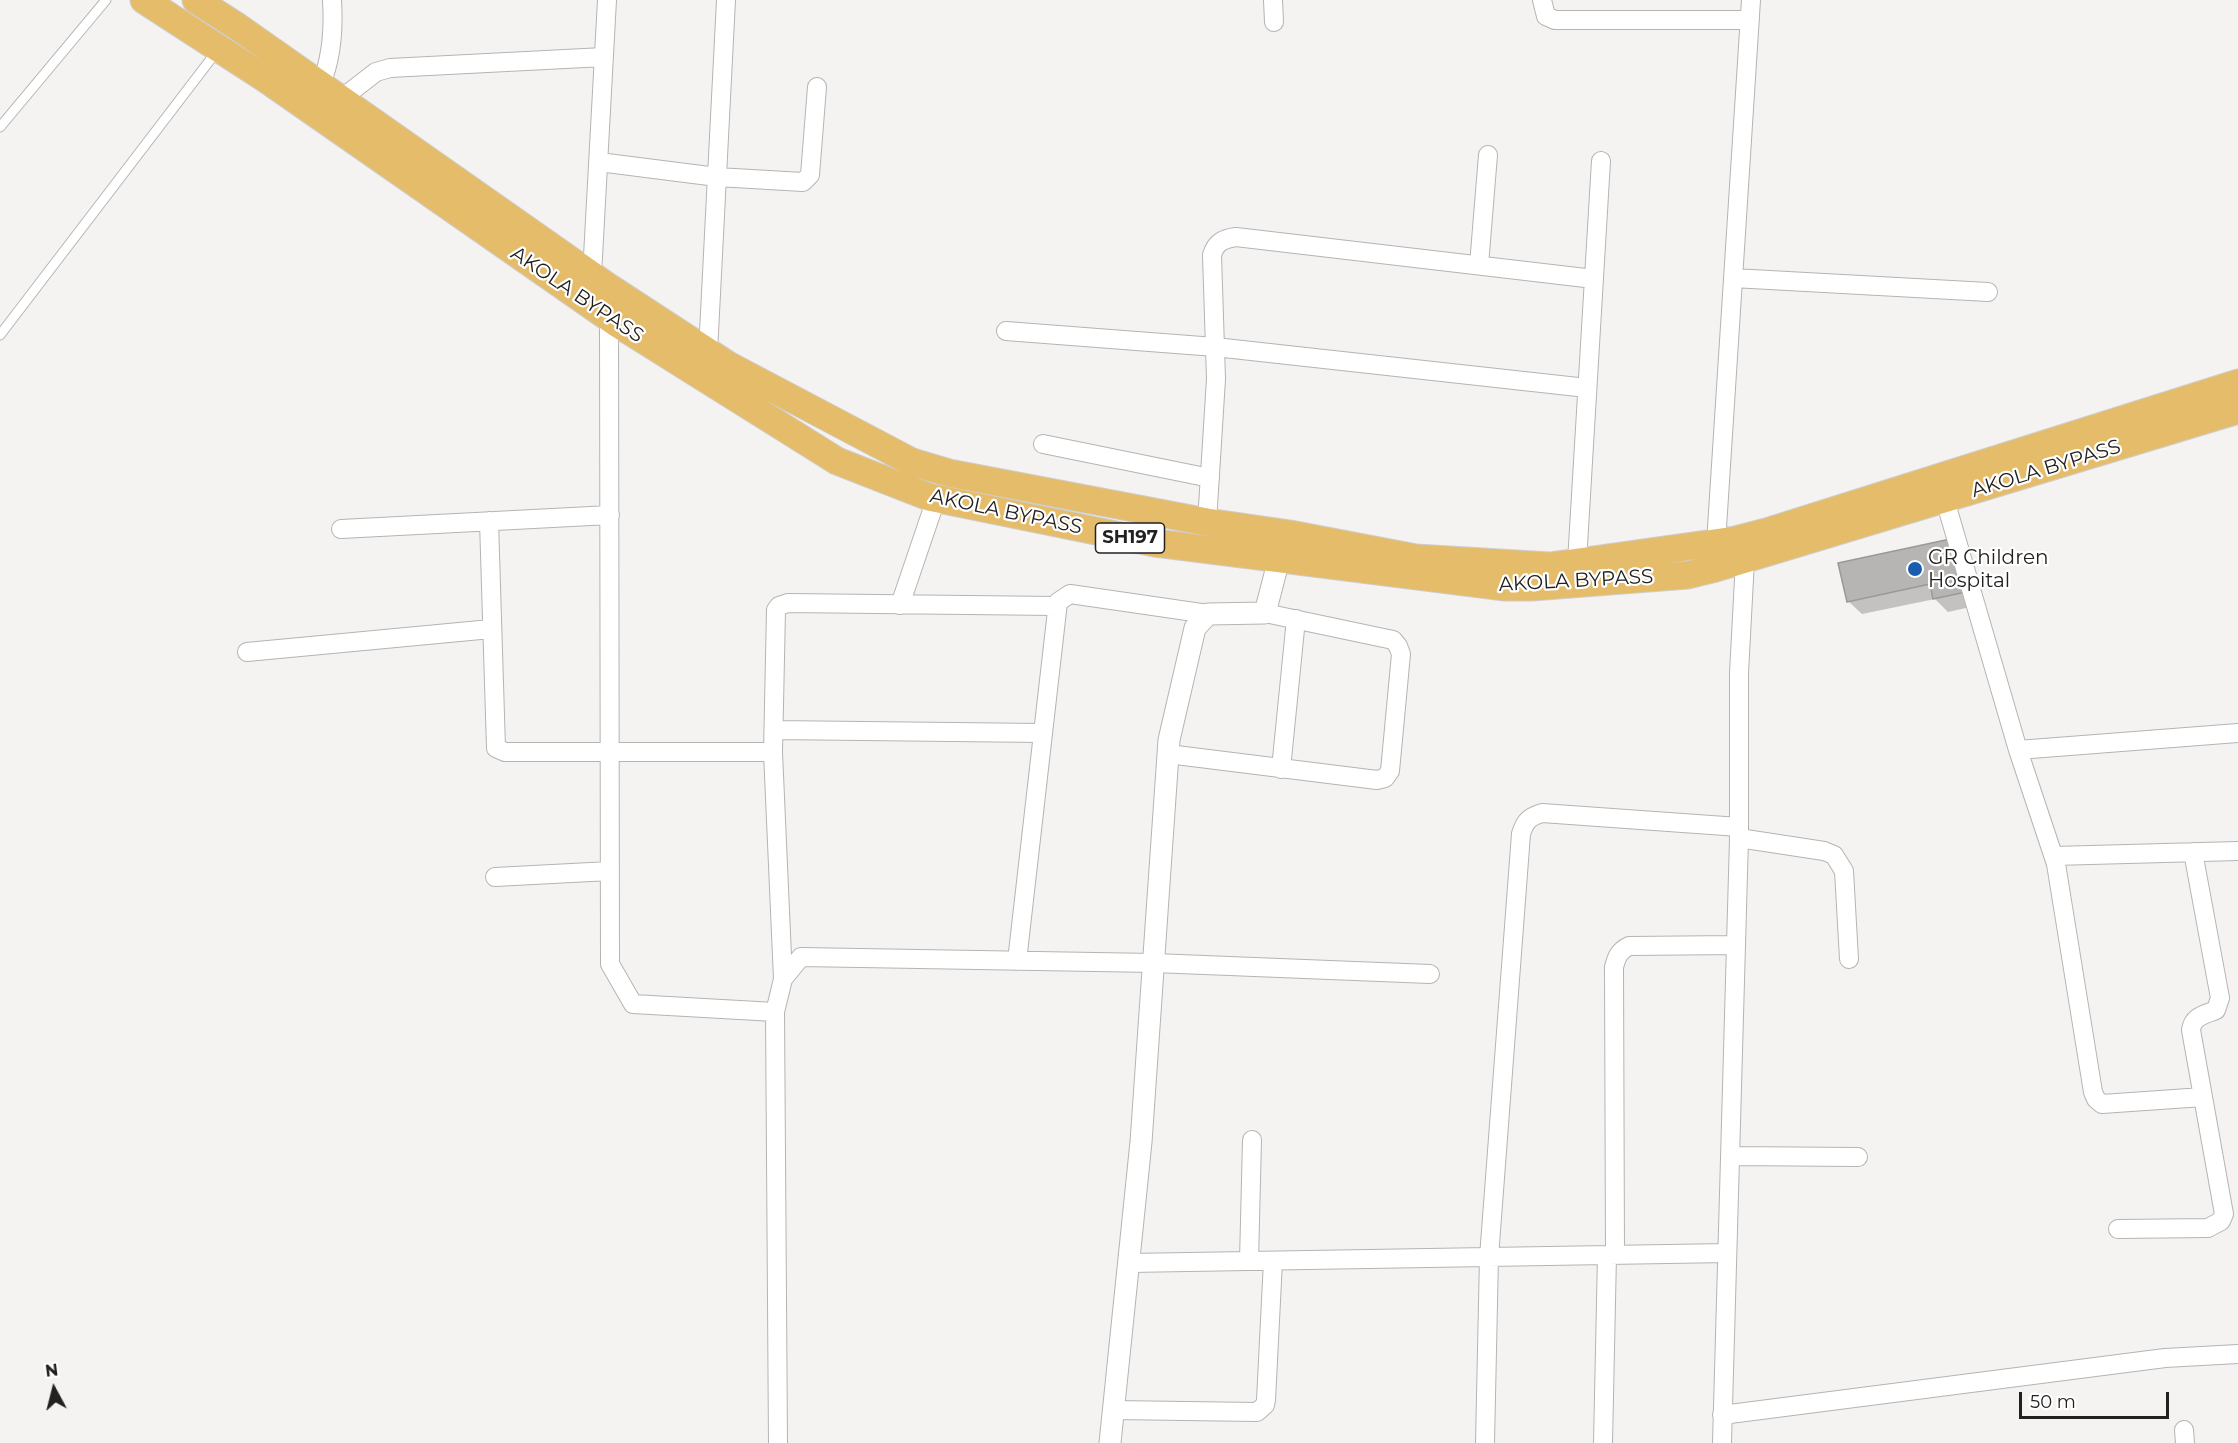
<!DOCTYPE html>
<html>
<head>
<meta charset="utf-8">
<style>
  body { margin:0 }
  #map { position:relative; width:2238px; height:1443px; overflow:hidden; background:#f5f3f1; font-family:Montserrat,sans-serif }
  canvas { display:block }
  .north { position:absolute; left:24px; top:1359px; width:60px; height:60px; -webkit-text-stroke:4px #fff; paint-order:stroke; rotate:353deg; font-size:16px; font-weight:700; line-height:24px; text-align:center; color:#222120 }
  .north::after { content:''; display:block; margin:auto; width:21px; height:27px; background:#222120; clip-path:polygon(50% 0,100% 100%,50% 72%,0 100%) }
  .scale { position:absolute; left:2019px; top:1392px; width:150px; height:27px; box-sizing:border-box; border:3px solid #222120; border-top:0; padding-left:8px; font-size:18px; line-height:21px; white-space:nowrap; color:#222120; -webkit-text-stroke:4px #fff; paint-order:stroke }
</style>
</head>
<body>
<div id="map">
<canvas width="2238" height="1443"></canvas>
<div class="north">N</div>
<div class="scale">50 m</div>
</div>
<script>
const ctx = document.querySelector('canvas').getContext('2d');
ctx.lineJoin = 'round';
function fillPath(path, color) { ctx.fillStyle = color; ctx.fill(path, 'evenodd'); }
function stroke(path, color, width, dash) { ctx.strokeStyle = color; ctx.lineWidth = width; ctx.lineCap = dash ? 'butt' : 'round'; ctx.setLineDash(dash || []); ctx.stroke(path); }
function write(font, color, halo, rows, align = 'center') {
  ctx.font = font + ' Montserrat,sans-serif'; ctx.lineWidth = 4.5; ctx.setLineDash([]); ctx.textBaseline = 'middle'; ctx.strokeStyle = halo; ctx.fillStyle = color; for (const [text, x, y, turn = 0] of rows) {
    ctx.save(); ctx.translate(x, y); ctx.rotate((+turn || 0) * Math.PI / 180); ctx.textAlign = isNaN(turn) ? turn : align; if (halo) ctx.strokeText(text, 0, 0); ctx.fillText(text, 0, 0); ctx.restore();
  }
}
const shadow = new Path2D(`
  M1954,539L1979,605L1948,612L1935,599L1862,614L1848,601Z`);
const building = new Path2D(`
  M1955,538L1966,592L1933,599L1930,584L1847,602L1838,563Z`);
const service = new Path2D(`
  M0,127L106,0
  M0,335L217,51`);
const minor = new Path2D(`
  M1273,0L1274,22
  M1542,0L1546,16L1555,20H1750
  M316,94C332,65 334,32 332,0
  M341,99L376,72L390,68L604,57
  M599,162L717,177L803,182L810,175L817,87
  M1479,265L1488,155
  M592,275L607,0
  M1733,278L1988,292
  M609,318L610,964L633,1004L775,1012
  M1006,331L1215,347L1587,388
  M708,352L726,0
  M1043,444L1210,478
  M1945,500L2018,750L2056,864L2093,1092L2096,1099L2102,1104L2203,1097
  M489,521L496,748L505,752H773
  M1207,522L1216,379L1212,255C1216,242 1223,239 1236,237L1594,279
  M341,529L610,515
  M1716,543L1751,0
  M1577,562L1601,161
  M900,605L936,499
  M247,652L491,629
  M774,730L1042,733
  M2018,750L2238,733
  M1168,754L1377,780L1385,778L1390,771L1401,654L1398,646L1393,640L1265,613
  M1281,769L1296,619
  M1739,838L1824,851L1834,855L1844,871L1849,959
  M2054,856L2238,851
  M495,877L610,871
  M1017,961L1058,602L1070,594L1208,614
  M783,979L773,752L776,610L779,606L788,603L1056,606
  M1730,1156L1858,1157
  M2118,1229L2208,1228L2221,1221L2224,1214L2191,1030C2193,1016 2204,1015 2216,1010L2220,998L2193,852
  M1615,1255L1614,967C1617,956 1619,951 1629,946L1736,945
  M1249,1261L1252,1140
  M1129,1263L1727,1253
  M1114,1410L1257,1412L1265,1405L1266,1400L1273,1261
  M1722,1415L2165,1358L2238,1354
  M2184,1430L2185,1443
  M778,1443L775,1012L783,979L801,957L1154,963L1430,974
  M1485,1443L1489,1257L1521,834C1525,821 1529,817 1542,813L1739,827
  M1603,1443L1607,1255
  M1722,1443L1739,838V673L1745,560`);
const tertiary = new Path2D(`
  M1110,1443L1141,1142L1169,740L1195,628L1208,614L1265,613L1279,559`);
const primary = new Path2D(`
  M144,0L266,79L615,322L837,461L929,497L1155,543L1505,587H1532L1688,575L1712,569L2238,410
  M196,0L238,27L610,288L728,365L912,462L949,473L1207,522L1290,534L1416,558L1550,566L1735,540L1766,532L2238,383`);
const markers = [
  [1915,569,8,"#1a5dae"]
];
const shields = [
  [1130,538,69]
];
const shieldNames = [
  ["SH197",1130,538]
];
const streetNames = [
  ["AKOLA BYPASS",577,295,34],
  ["AKOLA BYPASS",2046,469,-17],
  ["AKOLA BYPASS",1006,512,12],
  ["AKOLA BYPASS",1576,581,-3]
];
const poiNames = [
  ["GR Children",1928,558],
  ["Hospital",1928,581]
];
fillPath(shadow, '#0003');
fillPath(building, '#b7b5b3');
stroke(building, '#9b9997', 1.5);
stroke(service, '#b6b4b2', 11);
stroke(minor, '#b6b4b2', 20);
stroke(tertiary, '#b6b4b2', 23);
stroke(primary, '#cecece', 29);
stroke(service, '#fff', 9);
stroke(minor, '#fff', 18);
stroke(tertiary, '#fff', 21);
stroke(primary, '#e5bc69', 27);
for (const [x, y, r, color] of markers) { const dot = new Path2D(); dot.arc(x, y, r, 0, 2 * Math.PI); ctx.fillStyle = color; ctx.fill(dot); stroke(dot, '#fff', 2); }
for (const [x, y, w] of shields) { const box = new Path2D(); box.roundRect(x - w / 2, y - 15, w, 30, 4.5); ctx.fillStyle = '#fff'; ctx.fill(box); stroke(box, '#222120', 1.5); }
write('bold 18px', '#222120', null, shieldNames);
write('20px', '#222120', '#fff', streetNames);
write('20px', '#222120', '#fff', poiNames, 'left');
</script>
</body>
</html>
